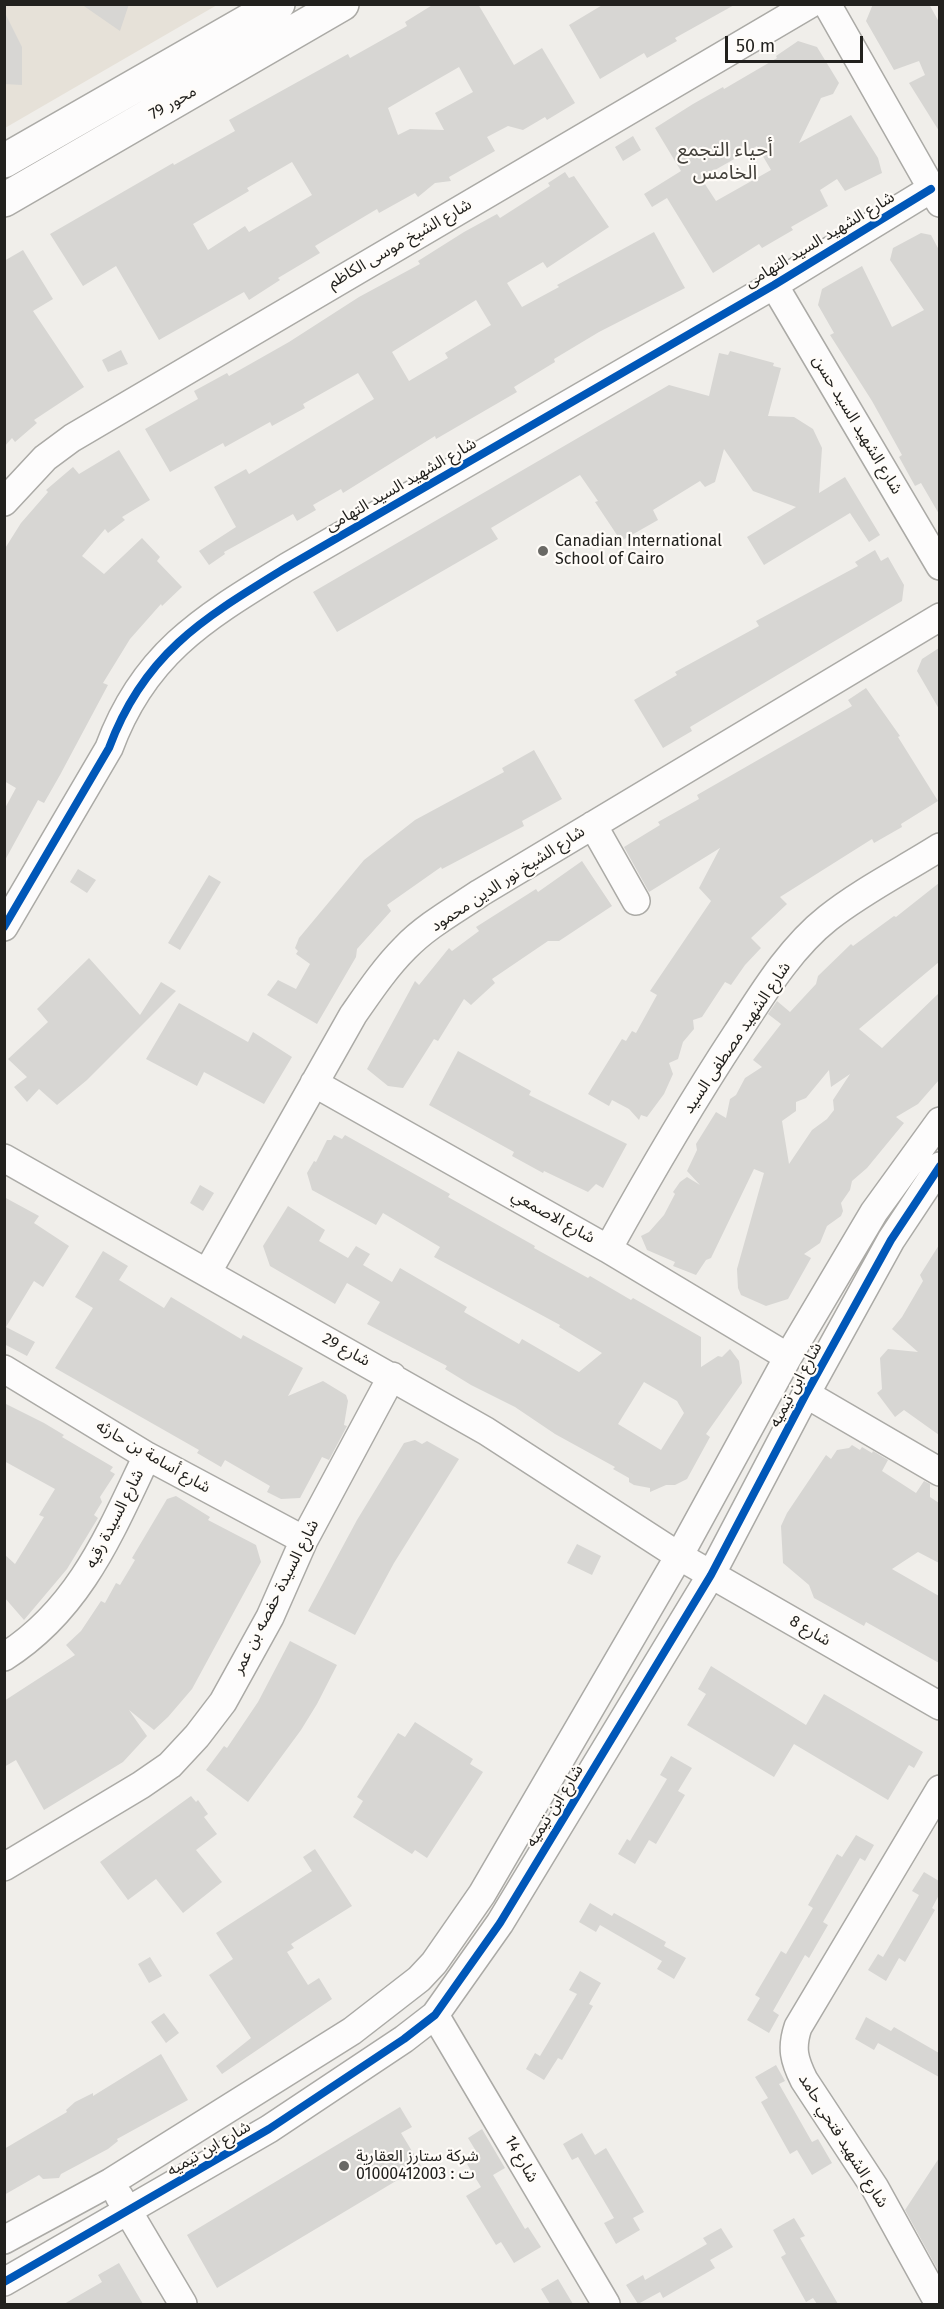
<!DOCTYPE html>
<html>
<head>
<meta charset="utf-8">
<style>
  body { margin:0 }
  #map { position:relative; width:944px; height:2309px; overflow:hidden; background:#f0eeea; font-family:"Fira Sans",sans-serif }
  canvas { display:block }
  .frame { position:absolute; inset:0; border:6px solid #22211e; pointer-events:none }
  .scale { position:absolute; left:725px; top:36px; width:138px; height:27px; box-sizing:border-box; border:3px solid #22211e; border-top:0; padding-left:8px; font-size:18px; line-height:21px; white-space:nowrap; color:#22211e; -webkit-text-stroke:4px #fffcf8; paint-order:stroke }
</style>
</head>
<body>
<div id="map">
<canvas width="944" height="2309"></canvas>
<div class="frame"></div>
<div class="scale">50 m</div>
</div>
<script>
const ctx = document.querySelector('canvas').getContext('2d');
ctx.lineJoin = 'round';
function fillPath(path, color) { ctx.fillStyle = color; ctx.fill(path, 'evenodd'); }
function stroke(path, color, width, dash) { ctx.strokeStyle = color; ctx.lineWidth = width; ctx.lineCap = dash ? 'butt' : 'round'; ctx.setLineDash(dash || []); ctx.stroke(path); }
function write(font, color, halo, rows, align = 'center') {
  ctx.font = font + ' "Fira Sans","Noto Sans Arabic",sans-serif'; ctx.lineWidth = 4.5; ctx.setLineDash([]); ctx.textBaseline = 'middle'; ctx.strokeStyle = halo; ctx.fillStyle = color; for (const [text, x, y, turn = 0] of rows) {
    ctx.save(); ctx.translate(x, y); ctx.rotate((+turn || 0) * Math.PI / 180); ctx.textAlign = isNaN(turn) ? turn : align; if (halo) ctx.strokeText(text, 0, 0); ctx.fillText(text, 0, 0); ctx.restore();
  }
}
const built = new Path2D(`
  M5,5H217L5,128Z`);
const building = new Path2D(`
  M81,4H129L120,31Z
  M434,4H478L514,65L542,48L575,103L547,120L545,117L523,130L508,126L487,137L495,151L449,177L451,181L435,183L418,197L415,193L379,213L377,209L315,246L320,253L278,278L280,280L249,300L244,292L159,340L116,266L83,286L50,234L173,163L174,165L235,131L229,120L348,54L350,58L407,26L405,22ZM459,67L473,92L435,113L444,130L410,129L398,135L388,108ZM292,162L312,195L249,232L245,226L208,250L193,224L249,191L247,188Z
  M604,4H736L675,38L677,41L647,58L644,53L600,79L569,25Z
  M873,4H929L939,22V131L909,83L925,75L919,61L894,70L866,21Z
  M4,11L22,47V85L4,84Z
  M798,41L817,47L839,83L833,94L821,98L799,143L851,115L878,158L882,173L845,191L837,179L820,190L828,206L791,227L793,230L762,248L759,244L713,273L667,198L652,207L644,194L681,171L655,128L693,104L723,87L724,89L777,58L776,56ZM757,146L771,170L716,201L701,178Z
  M633,136L641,150L623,161L615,147Z
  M565,172L569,178L574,176L609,227L547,268L543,262L507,283L522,307L559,287L557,285L654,232L685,288L599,332L554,359L555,362L514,387L517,392L436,439L435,436L343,493L341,489L313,505L316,510L297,521L293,514L224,552L225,554L209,565L199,551L236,527L214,487L246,469L249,474L374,399L358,373L303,404L305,408L272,426L270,422L225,447L223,443L170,472L145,429L198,399L194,391L227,373L229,376L289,342L359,297L420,264L418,261L464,232L497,214L500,218L550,186L548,183ZM476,300L491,325L445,353L448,358L409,381L392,352Z
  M921,233L931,235L939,250V514L921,483L915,486L899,457L902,455L872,401L830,335L834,333L818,305L822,289L862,266L892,327L924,310L890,260L893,248Z
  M23,250L53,299L33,311L84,387L34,420L37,423L15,442L12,438L4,447V261Z
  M121,350L128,364L108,372L102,360Z
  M730,351L774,363L773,366L781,368L768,416L794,417L813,429L822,448L819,493L845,477L880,535L869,542L850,513L764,565L747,537L796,507L753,491L724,449L715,482L705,487L700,481L653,510L658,520L621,541L595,502L598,501L580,475L491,528L498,539L337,632L313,592L669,385L709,396L719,353L728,355Z
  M119,450L150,500L122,517L125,520L108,533L105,529L82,556L104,574L142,538L160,557L157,561L182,587L162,606L161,604L130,639L103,683L108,685L60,775L44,803L38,800L4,862V810L16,788L4,781V550L21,523L48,492L46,490L73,467L79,474Z
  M875,550L881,561L888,557L904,585L902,601L690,727L692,731L663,748L634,700L677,675L675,672L759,626L756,621L858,566L855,562Z
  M939,648V709L917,671L922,659Z
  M866,688L900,736L898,737L938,801L901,824L902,827L874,843L872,839L780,897L787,904L751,938L761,948L745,965L731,985L725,982L702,1017L693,1020L694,1029L683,1042L678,1059L669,1063L673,1074L664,1094L647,1117L641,1115L639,1120L629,1109L612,1100L609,1106L588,1094L622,1039L626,1041L632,1031L636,1033L657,995L650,991L711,901L699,888L720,848L649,892L624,847L660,825L658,822L699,799L697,795L852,706L848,700Z
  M534,750L562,799L522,821L524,826L442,869L441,867L387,905L391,911L357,949L356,957L317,1024L267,995L278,980L296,989L310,964L296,954L298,951L295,948L299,938L364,860L415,820L504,772L502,768Z
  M582,861L612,906L559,941H548L492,979L495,983L471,1005L464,999L438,1041L434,1039L403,1088L388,1086L367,1069L415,981L419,985L449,948L452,951L479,931L476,927L536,889L538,892Z
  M78,869L96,880L87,893L70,882Z
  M209,875L221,882L180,950L168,943Z
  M939,883V962L859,1029L882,1048L939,993V1080L918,1104L896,1117L904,1123L867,1168L852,1181L850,1190L841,1203L843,1211L841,1216L827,1226L820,1243L804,1254L811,1258L788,1299L766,1306L741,1295L738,1288L737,1269L764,1173L754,1169L711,1258L706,1260L696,1275L673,1266L675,1262L647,1250L641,1236L649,1232L664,1215L675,1194L673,1192L680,1182L687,1177L700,1185L687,1171L697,1150L696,1144L716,1112L726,1118L730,1099L736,1095L745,1078L762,1067L753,1060L781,1024L768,1014L777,1001L790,1012L816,984L818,976L851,944L853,946L894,916L896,917ZM829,1070L831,1087L850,1074L833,1100L834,1110L827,1119L812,1130L789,1164L782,1121L796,1111V1102L806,1098Z
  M89,958L140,1015L161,982L176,991L87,1080L57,1105L39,1089L27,1102L14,1087L27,1077L8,1059L48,1022L37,1009Z
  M179,1003L248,1042L253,1032L292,1057L264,1104L204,1072L197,1086L146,1059Z
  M458,1051L531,1091L529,1095L627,1144L603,1188L596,1184L588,1192L544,1171L543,1173L512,1156L514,1152L429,1105Z
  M334,1135L342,1139L345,1135L450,1194L448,1197L535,1246L534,1248L588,1278L590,1276L631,1300L633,1298L701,1337V1367L718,1356L722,1357L730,1349L739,1361L742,1383L706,1434L710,1437L687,1479L675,1485H666L650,1492V1488L634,1485L629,1482V1478L613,1469L615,1467L555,1434L515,1407L471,1385L445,1369L447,1366L367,1324L380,1302L347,1283L335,1304L270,1266L263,1246L288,1206L325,1230L319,1241L348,1258L356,1246L370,1254L363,1265L392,1282L400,1268L467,1307L464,1312L519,1344L522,1339L579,1372L602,1353L559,1327L560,1325L434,1257L440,1247L383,1213L376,1225L312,1190L307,1173L314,1161L316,1162L327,1140H331ZM644,1382L677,1401L684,1413L661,1450L618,1424Z
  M200,1185L214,1193L203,1211L190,1203Z
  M4,1197L39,1216L34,1223L69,1246L43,1287L34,1281L6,1327L35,1342L27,1356L4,1344Z
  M939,1245V1435L904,1410L895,1417L877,1393L882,1389L880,1358L888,1349L918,1352L892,1329L902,1317L923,1281L920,1275Z
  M103,1251L128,1266L119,1280L164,1308L171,1297L241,1339L243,1335L303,1368L288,1396L323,1381L346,1395L348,1401L344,1425L347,1426L329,1460L322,1457L300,1498L281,1499L267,1492L270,1486L225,1460L221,1467L197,1453L199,1450L55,1368L93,1308L75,1297Z
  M4,1403L44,1423L64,1435L62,1437L113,1467L110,1471L115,1474L100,1497L102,1502L94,1515L98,1518L67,1569L24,1620L4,1597V1554L15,1564L44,1517L39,1515L55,1489L4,1461Z
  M415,1440L422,1444L427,1441L459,1459L394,1563L355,1635L308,1611L357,1520L404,1443Z
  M852,1445L860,1450L862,1447L872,1453L873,1451L888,1460L882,1471L916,1493L924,1481L930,1484V1497L939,1503V1563L918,1552L892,1569L939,1596V1663L866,1622L864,1626L814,1598L809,1585L783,1563L781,1526L787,1513L826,1455L831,1459L837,1450L849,1448Z
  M176,1496L210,1517L208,1520L256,1545L261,1562L192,1689L168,1717L154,1730L129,1710L147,1736L123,1762L44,1810L16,1760L4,1767V1701L75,1655L66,1645L81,1631L101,1601L105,1603L116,1583L120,1585L135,1560L132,1558L167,1499Z
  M577,1544L601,1556L592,1575L567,1563Z
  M290,1641L337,1665L317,1704L301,1730L248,1802L206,1770L224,1746L227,1748L258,1702Z
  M711,1666L806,1725L824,1694L923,1752L914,1768L909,1765L888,1800L794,1744L774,1777L687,1725L706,1694L698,1689Z
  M415,1722L473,1759L470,1764L483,1772L427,1858L415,1850L412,1854L353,1817L363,1801L357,1797L398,1733L405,1737Z
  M671,1756L692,1768L678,1791L685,1795L656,1844L649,1840L635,1864L618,1854L627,1839L630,1841L667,1779L660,1775Z
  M191,1796L196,1802L198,1800L208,1814L204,1817L217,1834L196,1850L222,1882L183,1913L156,1879L128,1900L100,1862Z
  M856,1835L874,1845L865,1861L860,1858L823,1922L828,1925L809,1958L805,1955L773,2011L779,2015L769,2033L747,2020L760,1998L755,1995L781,1951L786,1954L813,1908L808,1905L837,1854L842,1857Z
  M315,1849L352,1906L291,1944L294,1948L287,1952L308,1985L319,1978L332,1999L222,2074L216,2066L251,2038L209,1975L233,1959L216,1933L312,1871L303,1857Z
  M924,1872L939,1881V1895L932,1908L935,1910L905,1962L899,1958L886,1981L868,1970L878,1954L883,1957L919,1895L912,1891Z
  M590,1903L612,1916L614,1913L666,1942L664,1946L686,1958L674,1979L657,1969L662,1961L600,1925L596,1932L579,1922Z
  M150,1957L162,1976L149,1983L138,1964Z
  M580,1971L601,1983L589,2004L593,2006L562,2060L558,2058L544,2080L526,2069L535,2053L540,2056L577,1994L569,1990Z
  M164,2013L179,2033L166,2043L151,2022Z
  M866,2017L891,2031L894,2027L939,2053V2077L878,2043L874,2050L855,2039Z
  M161,2054L188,2100L117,2139L118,2141L108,2149L61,2174L59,2178L43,2179L39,2175L4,2195V2149L67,2112L66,2110L75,2102L93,2093V2096Z
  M776,2065L785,2081L779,2084L812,2142L818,2139L832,2163L812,2175L797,2150L790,2154L761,2102L768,2098L755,2077Z
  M400,2107L412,2127L401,2133L421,2166L217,2288L187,2235Z
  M482,2129L505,2168L493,2175L525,2229L528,2227L541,2247L514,2263L501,2242L496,2245L466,2196L481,2187L467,2164L479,2156L468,2138Z
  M582,2133L595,2155L606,2148L644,2212L633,2218L640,2230L616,2244L604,2223L614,2218L578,2157L572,2160L563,2144Z
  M939,2158V2272L905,2210Z
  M794,2218L805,2236L800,2238L838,2304H817L813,2298L806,2302L781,2257L786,2254L773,2230Z
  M721,2228L733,2247L710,2260L715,2268L663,2298L660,2292L638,2304L626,2285L643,2275L645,2280L707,2244L703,2238Z
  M119,2263L143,2304H64L102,2282L98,2275Z
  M558,2279L573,2304H550L541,2289Z`);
const minor = new Path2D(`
  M827,4L940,203
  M774,285L940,566
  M4,502L45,458L72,438L810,4
  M593,825L636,901
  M4,927L109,748C144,653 204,618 287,567L774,285L931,189
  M314,1083L608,1249L788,1357
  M4,1158L486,1431L679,1556L940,1706
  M608,1249C649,1175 691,1103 737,1033C763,993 790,948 828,918C862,891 902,871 940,847
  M207,1273L353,1015C369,992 385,968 405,948C426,926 455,910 480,893L940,617
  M4,1369L147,1456L304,1540
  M806,1394L940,1472
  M4,1657C80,1609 110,1533 147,1456
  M4,1867L141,1785L170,1765L197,1736L223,1702L270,1617L304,1540L392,1376
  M435,2015L606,2304
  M119,2196L183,2304
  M4,2240L111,2182L352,2031L419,1979L434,1963L482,1894L679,1556L788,1357L874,1212L940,1121
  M4,2282L269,2129L404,2039L435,2015L500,1923L711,1575L806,1394L891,1240L940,1166
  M939,2304L875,2188L804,2080C794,2060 791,2048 798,2027L940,1789`);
const major = new Path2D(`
  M4,161L278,4
  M4,200L342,4`);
const cycleway = new Path2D(`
  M4,927L109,748C144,653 204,618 287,567L774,285L931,189
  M4,2282L269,2129L404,2039L435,2015L500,1923L711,1575L806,1394L891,1240L940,1166`);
const markers = [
  [543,551,6,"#6a6965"],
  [344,2166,6,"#6a6965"]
];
const streetNames = [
  ["محور 79",173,103,-30],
  ["شارع الشهيد السيد التهامى",820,240,-31],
  ["شارع الشيخ موسى الكاظم",400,244,-30],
  ["شارع الشهيد السيد حسن",857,425,59],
  ["شارع الشهيد السيد التهامى",401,485,-30],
  ["شارع الشيخ نور الدين محمود",508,879,-33],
  ["شارع الشهيد مصطفى السيد",737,1038,-56],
  ["شارع الاصمعي",553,1217,29],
  ["شارع 29",346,1350,29],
  ["شارع ابن تيميه",796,1385,-62],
  ["شارع أسامة بن حارثه",153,1457,30],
  ["شارع السيدة رقيه",115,1519,-63],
  ["شارع السيدة حفصه بن عمر",276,1597,-63],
  ["شارع 8",810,1631,30],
  ["شارع ابن تيميه",555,1806,-58],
  ["شارع الشهيد فتحي حامد",843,2141,58],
  ["شارع ابن تيميه",209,2149,-30],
  ["شارع 14",521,2159,60]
];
const poiNames = [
  ["Canadian International",555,542],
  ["School of Cairo",555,560],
  ["شركة ستارز العقارية",356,2157],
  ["ت : 01000412003",356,2175]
];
const quarterNames = [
  ["أحياء التجمع",725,150],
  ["الخامس",725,173]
];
fillPath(built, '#e6e1d8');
fillPath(building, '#d7d6d3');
stroke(minor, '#abaaa6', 30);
stroke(major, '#abaaa6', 36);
stroke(minor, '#fdfcfc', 27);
stroke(major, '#fdfcfc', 33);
stroke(cycleway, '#0057b8', 8);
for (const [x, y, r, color] of markers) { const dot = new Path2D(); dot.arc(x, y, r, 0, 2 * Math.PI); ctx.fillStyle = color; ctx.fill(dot); stroke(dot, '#fffcf8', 2); }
write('16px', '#22211e', '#fffcf8', streetNames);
write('16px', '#22211e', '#fffcf8', poiNames, 'left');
write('20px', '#44413b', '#fffcf8', quarterNames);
</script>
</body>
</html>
